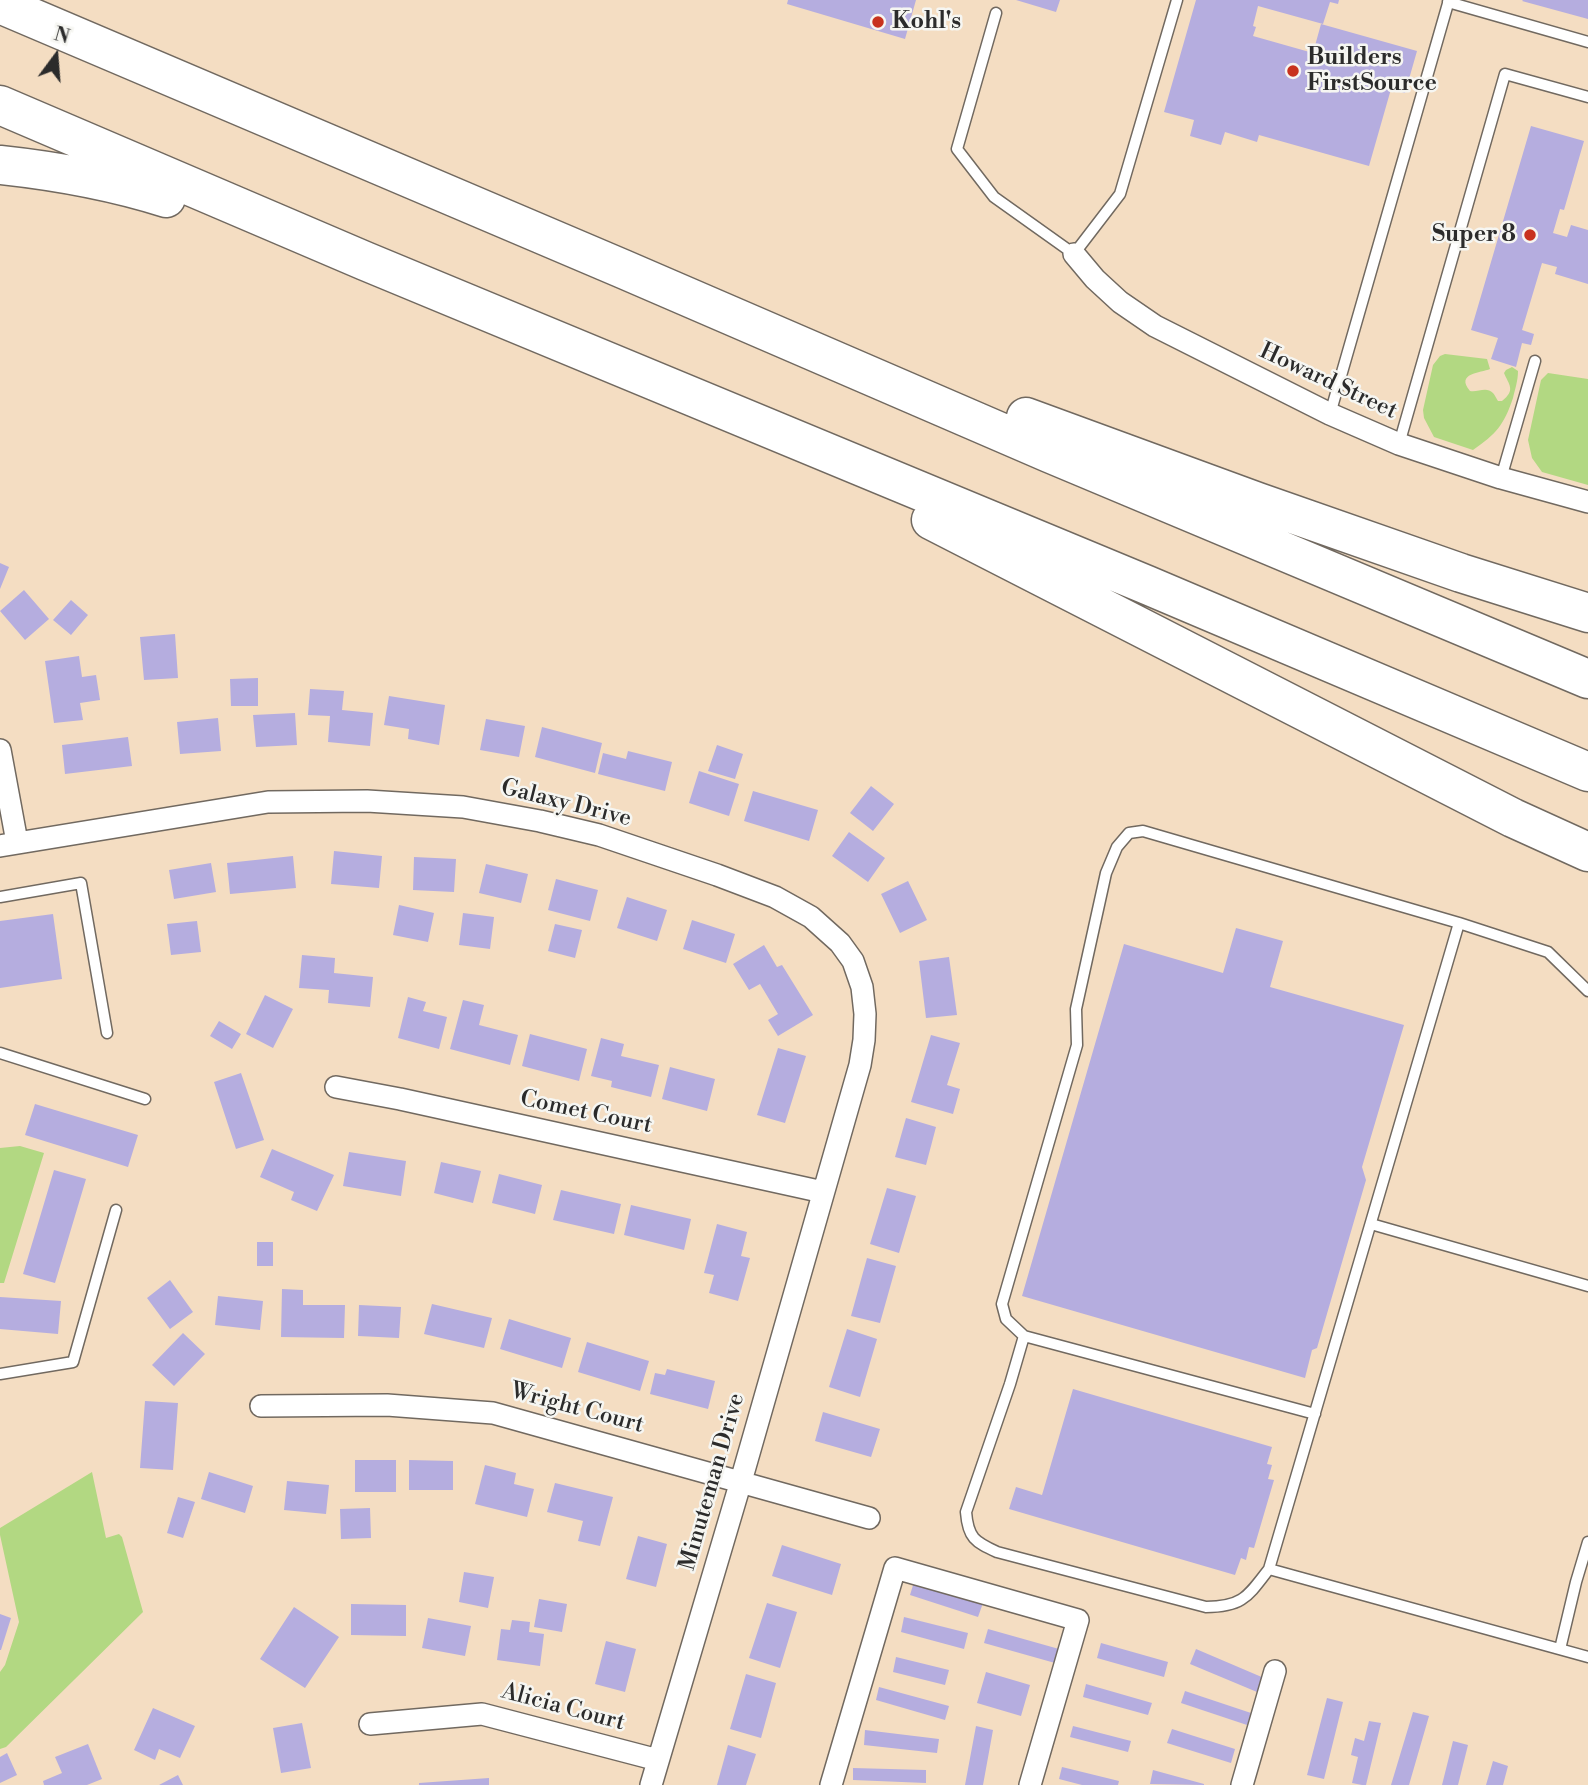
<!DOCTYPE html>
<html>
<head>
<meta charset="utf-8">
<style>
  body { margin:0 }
  #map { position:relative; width:1588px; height:1785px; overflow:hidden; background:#f4ddc2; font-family:"Libre Bodoni",serif }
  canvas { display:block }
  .north { position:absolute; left:21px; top:21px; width:70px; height:70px; -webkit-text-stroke:5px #f6f6f2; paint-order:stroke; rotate:16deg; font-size:19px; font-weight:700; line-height:28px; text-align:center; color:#2b2b2b }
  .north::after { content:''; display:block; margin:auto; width:24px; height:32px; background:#2b2b2b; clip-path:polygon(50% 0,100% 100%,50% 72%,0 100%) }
</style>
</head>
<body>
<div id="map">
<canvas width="1588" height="1785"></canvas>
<div class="north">N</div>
</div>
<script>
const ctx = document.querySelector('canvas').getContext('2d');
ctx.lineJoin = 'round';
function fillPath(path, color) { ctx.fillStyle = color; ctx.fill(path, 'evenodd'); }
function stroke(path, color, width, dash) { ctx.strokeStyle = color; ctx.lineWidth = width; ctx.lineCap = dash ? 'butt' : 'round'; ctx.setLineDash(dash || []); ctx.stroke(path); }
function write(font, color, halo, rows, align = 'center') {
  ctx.font = font + ' "Libre Bodoni",serif'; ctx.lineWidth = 5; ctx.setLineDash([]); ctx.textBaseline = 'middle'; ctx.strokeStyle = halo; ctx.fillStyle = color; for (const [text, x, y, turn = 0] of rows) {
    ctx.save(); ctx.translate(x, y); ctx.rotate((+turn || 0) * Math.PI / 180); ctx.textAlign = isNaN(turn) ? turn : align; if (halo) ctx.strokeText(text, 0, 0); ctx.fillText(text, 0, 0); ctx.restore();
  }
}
const green = new Path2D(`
  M1445,354L1487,359L1490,369C1481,373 1455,373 1470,391C1477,393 1486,386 1493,393C1495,395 1496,398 1498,401H1502C1516,390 1509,385 1504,373L1506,370L1512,367L1518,371C1518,381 1515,389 1513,398C1504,425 1496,434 1473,450L1434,437L1424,418L1423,410L1433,365L1440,356Z
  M1548,373L1588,379V485L1542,472L1532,458L1528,440L1541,380Z
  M20,1146L44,1153L4,1283H0V1148Z
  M92,1472L106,1538L119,1534L122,1537L143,1612L6,1747L0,1749V1672L5,1665L19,1622L0,1535V1528Z`);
const building = new Path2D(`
  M788,0H916L905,39L787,4Z
  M1016,0H1060L1056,12Z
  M1196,0H1339L1338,4L1330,2L1323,24L1258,6L1253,26L1256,27L1253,36L1313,53L1321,24L1417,51L1405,93L1391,89L1369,166L1259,135L1257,142L1225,132L1221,145L1190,136L1194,120L1164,112Z
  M1523,0H1588V19L1522,1Z
  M1531,126L1584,141L1564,210L1560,209L1553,233L1567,237L1571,225L1588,230V284L1555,274L1557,267L1542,263L1522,330L1534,334L1531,345L1522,343L1516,367L1491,359L1498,338L1471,330Z
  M0,563L9,567L0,589Z
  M24,590L49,619L25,640L0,611Z
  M71,600L88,615L71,635L53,620Z
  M175,634L178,678L144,680L140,637Z
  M79,656L82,677L96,675L100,700L80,703L83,720L54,723L45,661Z
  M258,678V706H231L230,679Z
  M310,689L344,691L342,710L373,713L370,746L328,742L330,716L308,715Z
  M389,696L445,705L439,745L408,739L409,729L384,725Z
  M295,713L297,745L256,747L253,715Z
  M218,718L221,751L180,754L177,722Z
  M486,719L525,726L519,757L480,750Z
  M542,727L602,743L595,773L535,757Z
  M128,737L132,766L65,774L62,745Z
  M717,745L743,754L735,779L708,771Z
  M628,751L672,762L665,791L598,774L603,753L626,759Z
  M699,771L739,784L729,816L689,803Z
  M871,786L894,804L873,831L850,813Z
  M753,791L818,810L809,841L744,821Z
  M849,832L885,858L868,882L832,856Z
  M334,851L382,856L379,888L331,884Z
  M293,856L296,888L230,894L227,863Z
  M414,857L456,859L454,892L413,890Z
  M211,863L216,892L174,899L169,870Z
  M486,864L528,874L521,903L479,893Z
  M556,879L598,890L590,921L548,910Z
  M908,881L927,920L900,933L881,894Z
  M627,897L667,910L657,941L617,928Z
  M399,905L434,913L428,942L393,935Z
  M463,913L494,917L490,949L459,945Z
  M53,914L62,979L0,988V921Z
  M692,920L735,934L726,963L683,949Z
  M197,921L201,952L171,955L167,924Z
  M555,924L582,930L575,958L548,951Z
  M1236,928L1283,941L1270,987L1404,1025L1362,1167L1366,1180L1317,1348L1312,1350L1305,1378L1022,1296L1124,944L1223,973Z
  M764,945L777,967L782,965L813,1015L778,1036L768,1020L778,1014L760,984L749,990L733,964Z
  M302,955L335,958L334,973L373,977L370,1007L328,1003L329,990L299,988Z
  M949,957L957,1015L926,1018L919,961Z
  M265,995L293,1009L273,1048L246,1034Z
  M408,997L426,1002L423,1011L447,1017L439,1049L398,1038Z
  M463,1000L484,1005L479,1025L518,1035L510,1065L450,1049Z
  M219,1021L241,1034L232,1049L210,1036Z
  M530,1034L587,1049L579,1081L522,1066Z
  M931,1035L960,1043L947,1085L960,1089L953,1114L911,1102Z
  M601,1038L624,1044L621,1056L659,1065L651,1097L611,1087L612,1081L591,1076Z
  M778,1048L806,1056L785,1123L757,1115Z
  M670,1067L715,1079L707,1111L662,1099Z
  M241,1073L264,1140L236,1149L214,1082Z
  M35,1104L138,1135L128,1167L25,1135Z
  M906,1118L936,1127L926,1165L895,1157Z
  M272,1149L334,1175L317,1211L291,1200L294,1192L260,1177Z
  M349,1152L406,1161L401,1196L343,1186Z
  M441,1162L481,1171L473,1203L434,1193Z
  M54,1170L86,1179L55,1283L23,1274Z
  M499,1174L542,1185L535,1214L492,1203Z
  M887,1188L916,1196L899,1253L870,1244Z
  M561,1190L621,1204L614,1234L553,1220Z
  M631,1205L691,1219L684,1250L624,1235Z
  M717,1224L747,1232L741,1256L750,1258L738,1301L709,1293L714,1275L704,1273Z
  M257,1242H273V1266H257Z
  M867,1258L896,1266L880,1323L851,1316Z
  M170,1280L193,1312L170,1329L147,1298Z
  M282,1289L303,1290V1305H345L344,1338L281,1337Z
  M218,1296L263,1301L260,1330L215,1325Z
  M0,1297L61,1301L58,1334L0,1329Z
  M432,1304L492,1318L484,1348L424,1334Z
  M359,1305L401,1307L399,1338L358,1336Z
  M509,1319L571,1338L562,1368L500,1349Z
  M847,1329L877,1339L860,1397L829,1387Z
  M183,1333L205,1354L174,1386L152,1365Z
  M587,1342L649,1361L640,1391L578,1372Z
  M667,1369L715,1381L708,1409L650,1394L655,1373L665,1375Z
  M1073,1389L1272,1447L1267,1464L1272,1465L1268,1479L1274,1480L1254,1548L1249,1547L1246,1560L1241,1558L1235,1575L1009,1509L1016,1487L1042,1495Z
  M145,1401L178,1403L173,1470L140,1468Z
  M823,1412L880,1429L871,1457L815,1441Z
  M355,1460H396V1492H355Z
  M409,1460L453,1461V1490H409Z
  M485,1465L516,1473L514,1484L534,1489L527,1517L475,1504Z
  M209,1472L253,1486L245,1513L201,1499Z
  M287,1481L329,1485L326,1514L284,1510Z
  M555,1483L613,1497L600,1546L578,1541L583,1521L547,1512Z
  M178,1497L195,1502L183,1538L167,1533Z
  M370,1508L371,1538L341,1539L340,1509Z
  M638,1536L667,1544L656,1587L626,1579Z
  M782,1545L841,1564L832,1595L772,1576Z
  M464,1572L494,1577L488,1608L459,1602Z
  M914,1582L983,1603L978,1617L910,1595Z
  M539,1599L567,1604L562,1632L534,1627Z
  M767,1603L797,1612L780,1668L749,1658Z
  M351,1604L406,1605V1636L351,1635Z
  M294,1607L339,1637L305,1688L260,1659Z
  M0,1614L11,1618L1,1650H0Z
  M904,1617L968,1633L964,1649L901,1632Z
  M428,1618L471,1626L465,1656L422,1648Z
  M512,1620L530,1622L529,1632L544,1634L540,1666L497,1660L501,1629L510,1630Z
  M988,1629L1059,1649L1055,1663L984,1643Z
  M606,1641L636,1649L625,1692L595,1684Z
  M1101,1643L1168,1662L1164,1677L1097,1658Z
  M1196,1649L1264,1678L1257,1692L1190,1664Z
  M896,1657L949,1670L945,1685L893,1672Z
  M986,1672L1030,1685L1021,1716L977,1703Z
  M746,1674L776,1683L761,1738L730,1729Z
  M1086,1684L1152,1703L1148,1715L1083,1697Z
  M879,1687L949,1706L945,1720L876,1700Z
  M1185,1691L1251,1713L1247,1725L1181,1703Z
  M1327,1698L1343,1702L1324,1779L1307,1775Z
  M153,1708L195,1726L180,1758L159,1749L155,1760L134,1750Z
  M1413,1712L1429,1716L1409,1785H1391Z
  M1369,1721L1381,1723L1366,1785H1362L1352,1783L1358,1757L1351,1755L1355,1738L1364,1741Z
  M302,1723L311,1768L281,1773L273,1728Z
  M976,1726L993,1730L983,1785H965Z
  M1073,1726L1131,1741L1128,1752L1070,1737Z
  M1172,1729L1235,1749L1231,1763L1167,1743Z
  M865,1730L939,1739L937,1753L864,1745Z
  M1453,1741L1468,1745L1458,1785H1442Z
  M88,1744L102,1779L87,1785H44L43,1781L62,1773L55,1757Z
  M728,1745L756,1754L746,1785H717Z
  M7,1753L17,1775L0,1783V1757Z
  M1493,1761L1508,1766L1503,1785H1486Z
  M1062,1767L1119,1781L1118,1785H1082L1059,1779Z
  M853,1768L926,1770V1783L853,1780Z
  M1153,1770L1204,1784V1785L1150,1784Z
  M178,1775L183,1785H159Z
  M489,1778V1785H419V1783Z`);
const lane = new Path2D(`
  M1448,2L1588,42
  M996,13L957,149L994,197L1074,254L1120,194L1177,0
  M1330,414L1449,0
  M1399,444L1505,74L1588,97
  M1501,478L1535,361
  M0,897L81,883L107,1033
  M1588,991L1548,952L1459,923L1269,1569L1588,1657
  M0,1053L145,1099
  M1371,1224L1588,1286
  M1024,1336L1006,1319L1002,1304L1077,1045L1076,1009L1106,873L1117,847L1129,833L1143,831L1459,923
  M0,1374L73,1362L116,1210
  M1269,1569C1248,1596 1243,1607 1206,1607L997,1552C975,1542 968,1538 966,1512L1010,1384L1024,1336L1315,1414
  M1560,1649L1576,1582L1588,1542`);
const street = new Path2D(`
  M1074,254L1095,279L1120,302L1155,326L1330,414L1399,444L1501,478L1588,502
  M0,750L17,842
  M0,846L268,802L367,801L463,807L540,821L599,835L717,875L775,897L811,917L840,943L853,961L862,987L865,1014L864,1040L860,1065L741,1481L651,1785
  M336,1087L400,1099L823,1192
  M261,1406L387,1405L493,1413L869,1518
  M370,1724L482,1714L658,1760
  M831,1785L895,1568L1078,1620L1030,1785
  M1242,1785L1275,1671`);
const highway = new Path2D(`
  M0,4L623,269L1049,453L1588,679
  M0,105L365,261L1147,585L1588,772
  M0,165C56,171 112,181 166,198
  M1026,417L1258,502L1461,573L1588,613
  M931,520L1513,818L1588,852`);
const markers = [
  [878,22,7,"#c8321e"],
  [1293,71,7,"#c8321e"],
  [1530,235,7,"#c8321e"]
];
const poiNames = [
  ["Kohl's",892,22],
  ["Builders",1307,58],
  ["FirstSource",1307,84],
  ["Super 8",1516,235,"right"]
];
const streetNames = [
  ["Howard Street",1328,382,25],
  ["Galaxy Drive",566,804,14],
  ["Comet Court",586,1113,12],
  ["Wright Court",577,1409,15],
  ["Minuteman Drive",713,1482,-74],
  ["Alicia Court",563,1708,15]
];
fillPath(green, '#b2d882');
fillPath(building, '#b5addf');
stroke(lane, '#716960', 13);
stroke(street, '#716960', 24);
stroke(highway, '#716960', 41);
stroke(lane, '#fff', 10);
stroke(street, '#fff', 21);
stroke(highway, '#fff', 38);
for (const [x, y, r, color] of markers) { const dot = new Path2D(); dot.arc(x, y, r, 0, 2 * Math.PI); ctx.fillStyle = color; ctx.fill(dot); stroke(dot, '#f6f6f2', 2.5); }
write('bold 23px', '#2b2b2b', '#f6f6f2', poiNames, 'left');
write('23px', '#2b2b2b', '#f6f6f2', streetNames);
</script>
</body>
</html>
